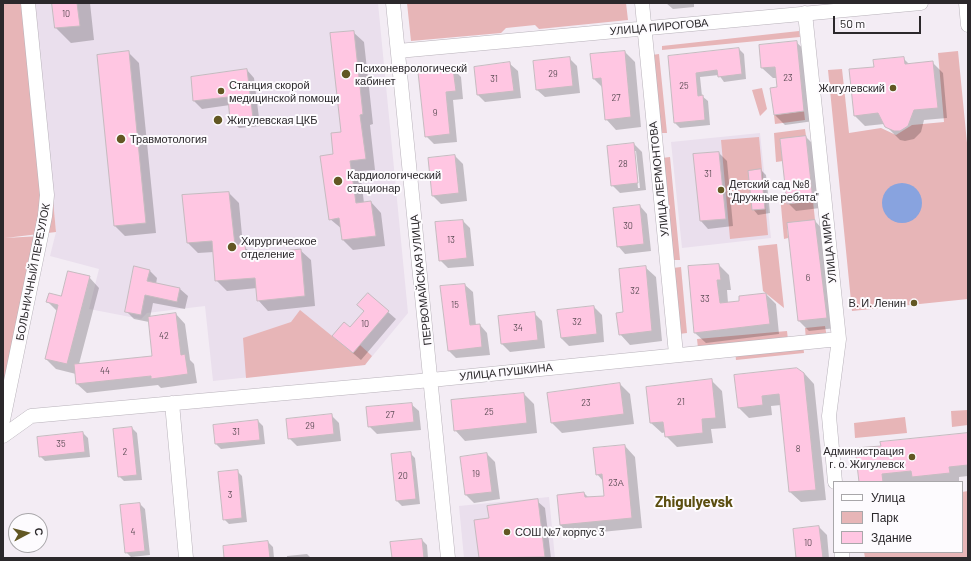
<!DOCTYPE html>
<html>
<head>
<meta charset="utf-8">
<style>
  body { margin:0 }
  #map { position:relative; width:971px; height:561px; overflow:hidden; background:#f3ecf4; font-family:Barlow,sans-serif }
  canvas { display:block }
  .frame { position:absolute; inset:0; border:4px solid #2b282b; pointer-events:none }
  .legend { position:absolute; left:833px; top:481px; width:130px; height:72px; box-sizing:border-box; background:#fdfbfe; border:1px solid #a9a7aa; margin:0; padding:5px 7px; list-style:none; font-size:12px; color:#2b282b }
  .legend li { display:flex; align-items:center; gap:8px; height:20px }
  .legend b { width:20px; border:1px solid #a9a7aa }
  .north { position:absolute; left:8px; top:513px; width:40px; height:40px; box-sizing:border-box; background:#fdfbfe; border:1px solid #a9a7aa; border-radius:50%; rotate:83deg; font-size:11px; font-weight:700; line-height:16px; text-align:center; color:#2b282b }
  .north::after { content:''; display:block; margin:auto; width:14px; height:18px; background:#625723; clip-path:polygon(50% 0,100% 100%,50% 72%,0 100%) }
  .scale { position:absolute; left:833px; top:16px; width:88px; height:18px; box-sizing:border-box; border:2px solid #2b282b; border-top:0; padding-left:5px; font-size:12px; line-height:14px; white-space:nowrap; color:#2b282b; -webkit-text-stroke:3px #fdfbfe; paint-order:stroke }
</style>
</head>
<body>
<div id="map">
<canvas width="971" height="561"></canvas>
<div class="frame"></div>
<ul class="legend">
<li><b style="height:5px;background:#fff"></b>Улица</li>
<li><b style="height:11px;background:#e7b5b7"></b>Парк</li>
<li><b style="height:11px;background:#ffc6e2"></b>Здание</li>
</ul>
<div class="north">С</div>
<div class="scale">50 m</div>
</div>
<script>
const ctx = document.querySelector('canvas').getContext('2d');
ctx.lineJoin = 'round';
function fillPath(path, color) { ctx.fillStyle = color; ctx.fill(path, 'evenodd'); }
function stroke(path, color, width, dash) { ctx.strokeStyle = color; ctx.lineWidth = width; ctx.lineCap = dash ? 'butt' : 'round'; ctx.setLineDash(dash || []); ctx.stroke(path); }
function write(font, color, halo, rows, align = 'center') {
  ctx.font = font + ' Barlow,sans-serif'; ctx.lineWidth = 4; ctx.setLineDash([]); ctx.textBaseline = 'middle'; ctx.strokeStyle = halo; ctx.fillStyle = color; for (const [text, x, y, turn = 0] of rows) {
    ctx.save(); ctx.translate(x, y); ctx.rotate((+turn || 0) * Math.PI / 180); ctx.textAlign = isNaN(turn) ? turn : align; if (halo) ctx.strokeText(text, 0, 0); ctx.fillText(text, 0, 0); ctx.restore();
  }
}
const built = new Path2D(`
  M35,3H378L408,313L365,365L213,381L205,306L147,313L141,319L89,309L99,269L50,256L56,232Z
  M760,133L771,238L682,248L671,142Z
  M549,497L555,558H464L459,506Z`);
const green = new Path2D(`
  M3,3H35L56,232L5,238L41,236L3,420Z
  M407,3H626L628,20L539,29L535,25L506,28L501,33L411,41Z
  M799,31L800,37L662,50V46Z
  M958,51L968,153V299L852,311L828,70L842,69L849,133L881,128L896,135L912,125L944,122L938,53Z
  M659,54L667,133H660L652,55Z
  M762,88L767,109L760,116L752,90Z
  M804,111L805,120L775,124L774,115Z
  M805,129L806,136L780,139L783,161L776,162L774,133Z
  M759,137L768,235L730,239L721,140Z
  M670,157L680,260H672L662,158Z
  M785,194L787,204L813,201L815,220L787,223L788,238L784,239L780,195Z
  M777,244L784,308L763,291L758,246Z
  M681,267L687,333L679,334L673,268Z
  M300,310L353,353L360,345L372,356L365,365L246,378L243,338L291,322Z
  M825,326L827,338L806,340L805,328Z
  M787,331L788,340L698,348L697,339Z
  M803,344L804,353L736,360L735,351Z
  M968,410V425L952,427L951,411Z
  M905,417L907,433L855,438L854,423Z
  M968,491V558H865L864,552H962V492Z`);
const water = new Path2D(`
  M882 203a20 20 0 1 1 40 0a20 20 0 1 1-40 0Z`);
const shadow = new Path2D(`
  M53,3H90L94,40L71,43L56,28Z
  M666,3H694V7L673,9Z
  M353,32L364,42L373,124L370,125L375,170L360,171L364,203L371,202L381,213L385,246L353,250L343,240L342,229L330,219L335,155L342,132Z
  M796,42L807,52L814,121L785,125L775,115L779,88L777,78H773L762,68Z
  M739,49L744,54L746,79L724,82L719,75L700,77L702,96L708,101L710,125L680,128L675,123L669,57Z
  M128,52L139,63L156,233L125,236L115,226Z
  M625,52L635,62L641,127L616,130L606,119L603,88L594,79Z
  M569,58L577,66L580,93L545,97L537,90Z
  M903,58L910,65L932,62L943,73L947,118L924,120L921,132L914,139L905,141L900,140L884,124L865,126L855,116L875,68Z
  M510,64L518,71L521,98L485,102L478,95Z
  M453,69L461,77L463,99L453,100L457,142L434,144L426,136Z
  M247,70L254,78L260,126L239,128L231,120L230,105L202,109L194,101Z
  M806,137L814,145L820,208L796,211L788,203Z
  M634,144L642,152L646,190L620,193L612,185ZM634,151H636L640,188H638Z
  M719,153L727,161L733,226L708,229L701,221Z
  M455,156L463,164L467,201L441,204L433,196Z
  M761,170L766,175L770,213L758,215L753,209Z
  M229,193L239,203L243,246L254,255L300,250L311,260L315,306L268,311L258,300L257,288L227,291L216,280L214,252L198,253L188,243Z
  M640,206L647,214L651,251L625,254L618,246Z
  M463,221L470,228L474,266L448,268L440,260Z
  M815,221L825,232L836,328L809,331L799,321L788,224Z
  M719,265L729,275L731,290H727L728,303L740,302L766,294L776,304L779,334L706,343L695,333Z
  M645,267L656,277L662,341L630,345L620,334Z
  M149,270L157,278L156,284L180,289L188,296L185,309L153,303L150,318L176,314L185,324L190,360L194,364L197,383L161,388L158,385L87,393L77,384L76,374L56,369L46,359L58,312L48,302L62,297L89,277L99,288L79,364L154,357L149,322L134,319L126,311Z
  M465,285L473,292L476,326L480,325L487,333L490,355L456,358L449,351Z
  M594,307L602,315L604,342L569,346L561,338L559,311Z
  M388,312L396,319L361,360L341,343L350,328Z
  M534,313L542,321L545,348L510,352L502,344Z
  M804,373L814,384L826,500L801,502L790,492L781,405L771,406L772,415L749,418L739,408Z
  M711,380L722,391L726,428L711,429L713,443L677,447L666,436V432L662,433L651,423Z
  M620,384L630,394L634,424L562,433L552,423Z
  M524,394L534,404L537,433L465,441L455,430Z
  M411,404L419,411L421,430L377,434L369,426Z
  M331,415L339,423L341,441L297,446L289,438Z
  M258,421L263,426L265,444L221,449L216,444L214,426Z
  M132,428L137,433L142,480L124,481L119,476Z
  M83,433L88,438L90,457L45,461L40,456Z
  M968,434V476L959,477V482H860L882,447Z
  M625,446L635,457L642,528L571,535L560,525L584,493L589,498L605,496L603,481L597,474Z
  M410,453L415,458L420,504L402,506L397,501Z
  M487,454L495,462L500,499L474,503L466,495Z
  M237,471L242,476L247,522L229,524L224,519Z
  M537,501L545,508L551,558H480L475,521L490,519Z
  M140,504L145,509L150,555L131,557L126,552Z
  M819,527L827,535L829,558H797Z
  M422,540L427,545L428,558H393Z
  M268,542L273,547L274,558H225Z
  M307,554L311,558H287V556Z`);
const building = new Path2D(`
  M52,3H77L80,26L55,28Z
  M354,31L363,114L360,115L366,159L350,161L356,203L371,201L376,236L342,240L339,218L329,220L320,156L333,154L331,133L341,132L330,33Z
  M797,41L804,111L774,115L770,88L777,87L775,67L761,68L759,45Z
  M739,48L742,74L718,77L717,70L696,73L698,96L703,95L705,120L674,123L668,56Z
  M129,51L146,223L114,226L97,55Z
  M625,51L631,117L605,120L601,78L593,79L590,54Z
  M570,57L573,86L536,90L533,61Z
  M904,57L905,64L933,61L938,108L914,110L908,126L900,131H894L885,127L878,113L854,116L849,69L874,67L873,60Z
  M510,62L514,91L477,95L474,67Z
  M453,68L456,91L446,92L450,134L425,137L418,72Z
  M247,69L253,118L230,121L228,97L193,101L191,77Z
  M806,136L813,201L787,204L780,139Z
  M634,143L638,183L611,186L607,146Z
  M719,152L726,219L700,221L693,154Z
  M455,155L459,193L432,196L428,158Z
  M761,169L765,209L752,210L748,171Z
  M229,192L235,245L245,244L246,255L301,249L305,296L257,301L255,278L215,281L212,241L187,243L182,195Z
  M640,205L644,244L617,247L613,208Z
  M463,220L467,258L439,261L435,222Z
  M815,220L827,318L798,321L787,223Z
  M719,264L721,280H717L720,303L739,301V296L766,293L770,324L694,333L688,266Z
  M134,266L150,270L147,281L180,288L177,302L145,295L141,315L125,312Z
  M646,266L652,331L619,335L616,313L623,312L619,269Z
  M68,271L90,276L67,364L45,359L58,305L46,302L49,293L61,296Z
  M465,284L470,325L480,324L482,347L448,351L440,286Z
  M368,293L389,311L353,353L332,336L344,322L350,327L364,311L357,305Z
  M594,306L597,334L561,338L557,310Z
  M535,312L538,340L501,344L498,316Z
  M176,313L181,355L185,354L188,374L151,379V376L76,384L74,364L152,356L148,317Z
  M797,368L804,373L816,490L789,492L779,394L762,396L763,405L738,408L734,375Z
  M712,379L716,418L702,419L703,433L665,437L663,422L650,423L646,387Z
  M620,383L624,414L551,423L547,393Z
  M524,393L527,423L454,431L451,400Z
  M412,403L414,422L368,427L366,407Z
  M332,414L334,434L288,439L286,419Z
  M258,420L260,440L215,444L213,425Z
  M132,427L137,475L118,477L113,429Z
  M83,432L85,452L39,457L37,437Z
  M968,433V465L949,467L950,473L912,477L911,471L882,474L883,482H859L855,448L881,446L880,442Z
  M625,445L632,518L560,525L557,495L584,492L585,497L604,496L602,474L596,475L593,448Z
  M411,452L416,499L396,501L391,454Z
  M487,453L492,492L465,495L460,457Z
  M238,470L242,518L223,520L218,472Z
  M538,499L545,557L479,558L474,520L489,518L487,506Z
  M140,503L145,551L125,553L120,505Z
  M819,526L823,558H796L793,529Z
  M422,539L424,558H392L390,542Z
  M268,541L270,558H224L223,546Z`);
const minor = new Path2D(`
  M393,3L448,558
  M642,3L676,354
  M966,3L968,25
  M805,13L839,339L829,416L835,482
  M398,51L921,3
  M172,403L186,558
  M3,420L45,216L47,195L28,3
  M3,436L31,416L431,380L839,339
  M842,552V558`);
const markers = [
  [346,74,5,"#625723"],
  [893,88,4,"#625723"],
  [221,91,4,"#625723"],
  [218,120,5,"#625723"],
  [121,139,5,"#625723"],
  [338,181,5,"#625723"],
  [721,190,4,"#625723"],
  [232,247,5,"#625723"],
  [914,303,4,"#625723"],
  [912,457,4,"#625723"],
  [507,532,4,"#625723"]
];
const numberNames = [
  ["10",66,14],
  ["29",553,74],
  ["23",788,78],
  ["31",494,79],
  ["25",684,86],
  ["27",616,98],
  ["9",435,113],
  ["28",623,164],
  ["31",708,174],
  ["30",628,226],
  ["13",451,240],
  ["6",808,278],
  ["32",635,291],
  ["33",705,299],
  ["15",455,305],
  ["32",577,322],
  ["10",365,324],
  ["34",518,328],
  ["42",164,336],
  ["44",105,371],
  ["21",681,402],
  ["23",586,403],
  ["25",489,412],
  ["27",390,415],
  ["29",310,426],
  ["31",236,432],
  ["35",61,444],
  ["8",798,449],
  ["2",125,452],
  ["19",476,474],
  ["20",403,476],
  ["23А",616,483],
  ["3",230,495],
  ["4",133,532],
  ["10",808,543]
];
const streetNames = [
  ["УЛИЦА ПИРОГОВА",659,27,-5],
  ["УЛИЦА ЛЕРМОНТОВА",659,179,-96],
  ["УЛИЦА МИРА",829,248,-96],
  ["БОЛЬНИЧНЫЙ ПЕРЕУЛОК",33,272,-79],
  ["ПЕРВОМАЙСКАЯ УЛИЦА",421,280,-96],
  ["УЛИЦА ПУШКИНА",506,372,-6]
];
const poiNames = [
  ["Психоневрологическй",355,68],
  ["кабинет",355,81],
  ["Станция скорой",229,85],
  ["медицинской помощи",229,98],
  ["Жигулевский",885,88,"right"],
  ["Жигулевская ЦКБ",227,120],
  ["Травмотология",130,139],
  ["Кардиологический",347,175],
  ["стационар",347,188],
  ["Детский сад №8",729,184],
  ["\"Дружные ребята\"",729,197],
  ["Хирургическое",241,241],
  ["отделение",241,254],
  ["В. И. Ленин",906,303,"right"],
  ["Администрация",904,451,"right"],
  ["г. о. Жигулевск",904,464,"right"],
  ["СОШ №7 корпус 3",515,532]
];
const districtNames = [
  ["Zhigulyevsk",694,502]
];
fillPath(built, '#eadfed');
fillPath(green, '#e7b5b7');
fillPath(water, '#88a3df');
fillPath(shadow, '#0003');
fillPath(building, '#ffc6e2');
stroke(building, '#c6bbc0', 1);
stroke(minor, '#b8b2ba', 15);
stroke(minor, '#fff', 14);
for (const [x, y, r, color] of markers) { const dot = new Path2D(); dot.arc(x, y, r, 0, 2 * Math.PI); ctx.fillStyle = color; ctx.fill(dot); stroke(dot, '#fdfbfe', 1.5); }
write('9px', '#605059', null, numberNames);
write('11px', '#2b282b', '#fdfbfe', streetNames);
write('11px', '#2b282b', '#fdfbfe', poiNames, 'left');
write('bold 15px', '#5b4e10', '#fdfbfe', districtNames);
</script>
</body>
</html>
